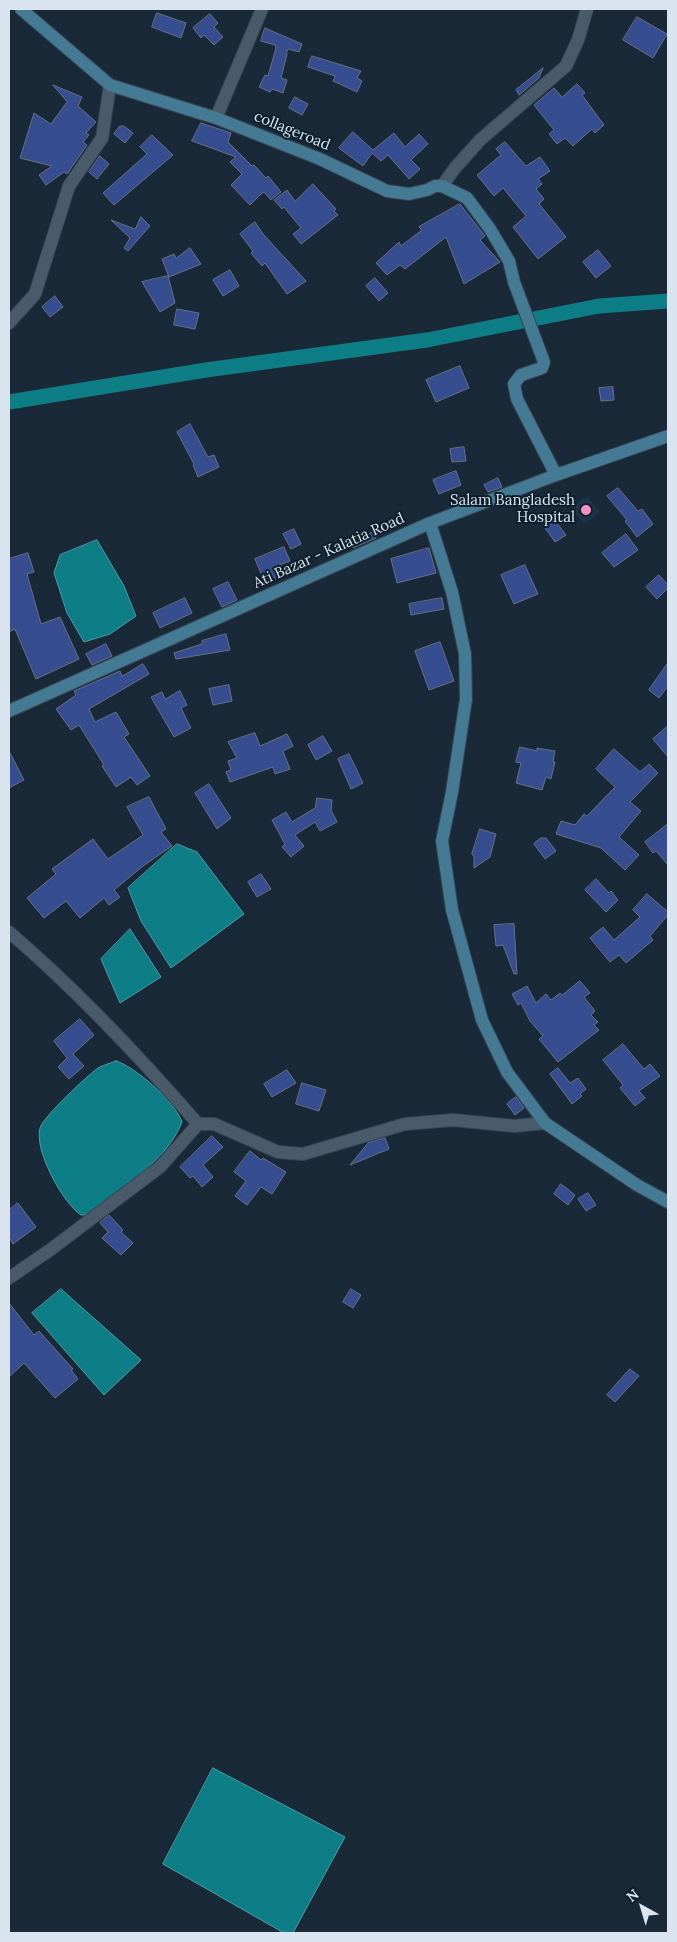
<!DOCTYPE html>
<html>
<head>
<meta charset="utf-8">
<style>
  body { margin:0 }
  #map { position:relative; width:677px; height:1942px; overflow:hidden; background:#192938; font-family:Lora,serif }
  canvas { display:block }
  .frame { position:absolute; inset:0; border:10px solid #d9e4ee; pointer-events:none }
  .north { position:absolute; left:617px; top:1882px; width:50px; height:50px; -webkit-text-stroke:4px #0f202d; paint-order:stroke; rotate:321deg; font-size:14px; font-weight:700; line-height:20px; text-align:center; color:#d9e4ee }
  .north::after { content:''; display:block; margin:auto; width:18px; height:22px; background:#d9e4ee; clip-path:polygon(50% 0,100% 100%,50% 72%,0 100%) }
</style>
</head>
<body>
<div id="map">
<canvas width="677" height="1942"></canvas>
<div class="frame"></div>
<div class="north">N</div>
</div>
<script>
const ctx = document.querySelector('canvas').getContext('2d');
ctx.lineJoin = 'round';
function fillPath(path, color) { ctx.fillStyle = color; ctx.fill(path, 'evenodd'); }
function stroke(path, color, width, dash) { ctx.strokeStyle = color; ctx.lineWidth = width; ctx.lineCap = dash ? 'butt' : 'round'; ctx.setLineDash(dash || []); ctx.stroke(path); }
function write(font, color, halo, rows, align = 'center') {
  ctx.font = font + ' Lora,serif'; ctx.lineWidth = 4; ctx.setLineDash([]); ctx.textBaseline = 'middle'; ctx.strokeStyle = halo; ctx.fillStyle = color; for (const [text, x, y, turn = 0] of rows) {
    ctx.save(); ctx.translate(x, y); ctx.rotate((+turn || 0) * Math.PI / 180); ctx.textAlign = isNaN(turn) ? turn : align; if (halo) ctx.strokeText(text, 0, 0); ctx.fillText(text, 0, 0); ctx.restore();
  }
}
const built = new Path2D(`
  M587,496L600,512L584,524L571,508Z`);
const water = new Path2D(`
  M97,540L124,586L136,616L110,634L84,642L67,613L54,573L60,555Z
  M177,844L197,852L244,914L171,968L141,921L128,888Z
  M130,929L161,977L120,1003L101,959Z
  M116,1061C136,1067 175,1102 182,1122C168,1160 118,1191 86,1215H81C62,1202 34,1150 40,1128C43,1117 88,1075 98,1068C103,1065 111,1063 116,1061Z
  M61,1289L141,1360L104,1395L32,1313Z
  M213,1768L345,1837L293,1933H284L163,1864Z`);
const canal = new Path2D(`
  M9,402L206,370L427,340L599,306L668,301`);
const building = new Path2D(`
  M157,13L186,23L181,38L152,27Z
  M210,14L218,23L214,27L223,37L214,45L204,35L201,38L193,28Z
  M637,17L667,34L653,58L623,40Z
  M265,28L302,44L299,52L288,49L286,54H287L281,78L287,80L283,93L272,89L270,92L259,87L265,75L268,76L276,48L275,45L261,41Z
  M312,56L361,71L357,78L362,81L357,92L333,81L335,76L308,67Z
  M543,68L539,78L519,95L516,90Z
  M577,84L585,93L582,95L604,125L595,133L592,129L573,146L565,138L557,144L549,134L554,130L534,105L554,88L562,97Z
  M53,85L82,97L78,106L96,122L86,133L89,135L83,142L87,145L67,174L64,172L46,185L39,175L52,166L20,158L34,113L51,124L67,102Z
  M295,97L308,104L302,115L289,108Z
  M201,123L231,133L228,142L252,166L254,165L266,178L268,176L281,192L271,200L264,192L262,193L250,205L231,185L242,174L230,162L236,157L192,141Z
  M120,126H124L133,133L125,143L114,134Z
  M353,132L373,150L394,133L405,147L419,134L428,144L411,160L420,169L409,179L388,155L381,161L372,153L363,166L339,148Z
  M152,135L173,155L114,205L103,193L147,154L140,147Z
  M505,142L526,166L540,157L550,171L538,179L542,184L536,189L544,199L539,204L566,237L538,259L513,227L526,216L503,188L494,196L477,175L501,155L496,149Z
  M100,156L109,164L97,179L89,172Z
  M313,184L336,209L334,211L338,215L301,244L293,234L301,228L284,207L282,209L274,200L287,190L295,201Z
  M460,204L485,236L480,240L500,262L464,284L446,237L405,269L400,265L387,275L376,263L399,242L401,246L422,230L419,227Z
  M141,217L150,226L128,251L124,248L130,238L111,220L135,229Z
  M255,222L263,234L306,281L287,294L265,263L262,266L251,253L253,251L240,234Z
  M190,248L201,264L169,277L162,259L174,254L176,258Z
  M598,250L611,266L596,278L583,262Z
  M230,270L239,286L223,296L213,280Z
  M168,276L175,303L160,312L142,282Z
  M375,278L388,293L379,301L366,286Z
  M55,296L63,307L50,317L42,307Z
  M177,309L199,313L195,329L174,325Z
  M460,366L469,388L436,402L426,380Z
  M613,387L614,400L601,401L599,388Z
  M190,424L208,457L214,455L219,467L198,477L193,465L194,464L177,432Z
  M464,447L466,461L452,462L450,449Z
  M456,471L461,485L439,494L433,480Z
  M498,478L502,487L488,492L484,485Z
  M618,488L638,511L642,509L653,524L637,537L625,521L627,520L607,496Z
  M553,518L566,535L555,542L543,525Z
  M294,529L301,544L291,549L283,534Z
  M374,532L376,538L353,548L351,542Z
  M626,534L638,550L614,567L602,553Z
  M284,547L290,561L274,567L278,578L265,583L255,559Z
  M429,548L436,573L397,583L391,559Z
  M28,553L34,572L27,574L41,624L60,617L79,659L36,679L15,629L9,632V559Z
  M525,565L538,594L514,604L501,575Z
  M659,575L668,585V588L657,599L646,587Z
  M228,582L237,600L222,607L213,589Z
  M185,598L192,613L160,628L153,613Z
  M442,598L444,609L411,615L409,604Z
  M226,634L230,650L176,659L174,653L202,644V641Z
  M440,642L454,681L429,690L415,651Z
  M106,644L112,656L92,665L86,654Z
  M668,663V686L659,698L649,690Z
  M143,664L149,674L89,709L95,722L116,712L129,734L124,737L150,776L137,785L131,777L116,787L102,766L104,765L79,725L71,730L56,709L76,695L74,691L120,671L122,676Z
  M229,685L232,701L213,705L209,689Z
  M180,691L187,705L181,708L191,728L174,737L151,697L162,692L165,699Z
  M668,726V757L653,739Z
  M255,733L260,746L287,734L293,746L283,751L290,769L275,774L273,767L230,782L226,772L231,770L228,761L237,758L228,742Z
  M323,736L332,751L316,760L308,745Z
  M520,747L537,751V748L555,751L553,762H555L551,779L546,777L542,790L516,783L521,763L516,762Z
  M614,749L640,772L649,764L658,773L630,802L641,811L619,837L639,855L625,870L601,848L556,834L561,821L575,825L584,814L587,816L615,787L596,769Z
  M9,751L24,780L9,788Z
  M349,754L363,783L351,789L338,759Z
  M209,784L231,818L217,829L195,793Z
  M149,797L166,829L161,832L172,846L143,866L114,890L120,897L109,905L104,898L80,918L66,901L44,918L27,898L56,874L52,869L93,839L108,859L143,835L127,807Z
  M317,798L332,800L331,810L337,822L320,831L315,822L295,835L304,846L291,857L282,847L285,844L272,820L286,812L292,822L315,808Z
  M668,824V865L656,851L653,853L645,842Z
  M480,829L496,834L490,857L474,868V857L472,854Z
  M541,838H546L556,851L545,859L534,844Z
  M261,874L271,889L257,897L248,882Z
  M596,879L609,893L611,891L618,900L606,912L585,890Z
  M647,894L668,912V915L650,936L653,940L626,963L619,955L610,962L590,938L603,927L614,940L640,917L633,910Z
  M514,924L517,974H514L503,945L496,946L494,925Z
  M580,981L590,993L584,997L595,1011L591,1015L598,1022L594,1025L599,1030L558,1062L539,1039L543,1036L530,1021L521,1003L518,1005L512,994L527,986L536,1003L546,994L551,1000L560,993L562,995Z
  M80,1019L94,1035L73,1054L84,1066L69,1079L58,1067L67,1058L54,1041Z
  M623,1044L644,1069L650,1064L660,1076L639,1091L645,1098L635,1106L620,1088L623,1085L603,1060Z
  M558,1068L570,1083L578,1078L586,1089L580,1094L582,1096L572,1104L550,1074Z
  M287,1070L296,1083L272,1097L264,1084Z
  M302,1083L326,1090L319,1111L296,1104Z
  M516,1097L524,1108L515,1115L507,1104Z
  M212,1136L223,1147L203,1165L213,1177L202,1187L193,1176L190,1178L180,1167Z
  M385,1138L389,1149L350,1165L368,1143Z
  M250,1151L261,1160L263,1158L286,1172L272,1194L261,1187L247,1205L235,1196L246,1181L234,1172Z
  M561,1184L575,1195L568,1205L554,1194Z
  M588,1193L596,1205L586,1211L578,1199Z
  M18,1203L36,1227L13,1244L9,1237V1210Z
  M109,1215L123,1230L121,1232L133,1243L121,1255L102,1238L108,1232L100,1223Z
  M351,1289L361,1295L353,1308L343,1302Z
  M9,1303L34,1335L39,1331L73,1369L71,1370L78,1379L55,1398L24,1363L9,1377Z
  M630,1369L639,1376L615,1402L607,1395Z`);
const street = new Path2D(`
  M216,118L262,9
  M442,186L455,168L480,140L566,66L578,40L587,9
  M9,323L35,294L69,186L102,138L110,85
  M9,932C77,990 139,1056 198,1124
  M9,1278L50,1250L160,1167L198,1124H214L278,1152L303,1154L405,1124L453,1120L514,1126L545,1123`);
const secondary = new Path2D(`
  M21,9L110,85L216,118L320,159L387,191L409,194L427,190L435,186H442L467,198L490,229L509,261L514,282L544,362L542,368L521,375L514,384L517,399L556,475
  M430,523L452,592L465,654L466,699L452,792L442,841L452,910L482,1020L507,1072L545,1123L637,1185L668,1202
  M9,711L430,523L556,475L668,436`);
const markers = [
  [586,510,6,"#fc8fc1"]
];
const streetNames = [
  ["collageroad",292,131,22],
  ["Ati Bazar - Kalatia Road",329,551,-24]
];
const poiNames = [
  ["Salam Bangladesh",575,501],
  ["Hospital",575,518]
];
fillPath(built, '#1d3347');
fillPath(water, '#0e7e86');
stroke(water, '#4b9da5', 1);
stroke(canal, '#0e7e86', 15);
fillPath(building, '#364e8f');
stroke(building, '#677085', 1);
stroke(street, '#364451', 14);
stroke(secondary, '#364451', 14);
stroke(street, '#495b6b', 12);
stroke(secondary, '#447a93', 12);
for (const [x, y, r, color] of markers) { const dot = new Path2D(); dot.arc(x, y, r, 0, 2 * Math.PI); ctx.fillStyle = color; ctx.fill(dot); stroke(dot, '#0f202d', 2); }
write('15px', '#d9e4ee', '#0f202d', streetNames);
write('15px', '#d9e4ee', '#0f202d', poiNames, 'right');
</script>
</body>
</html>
